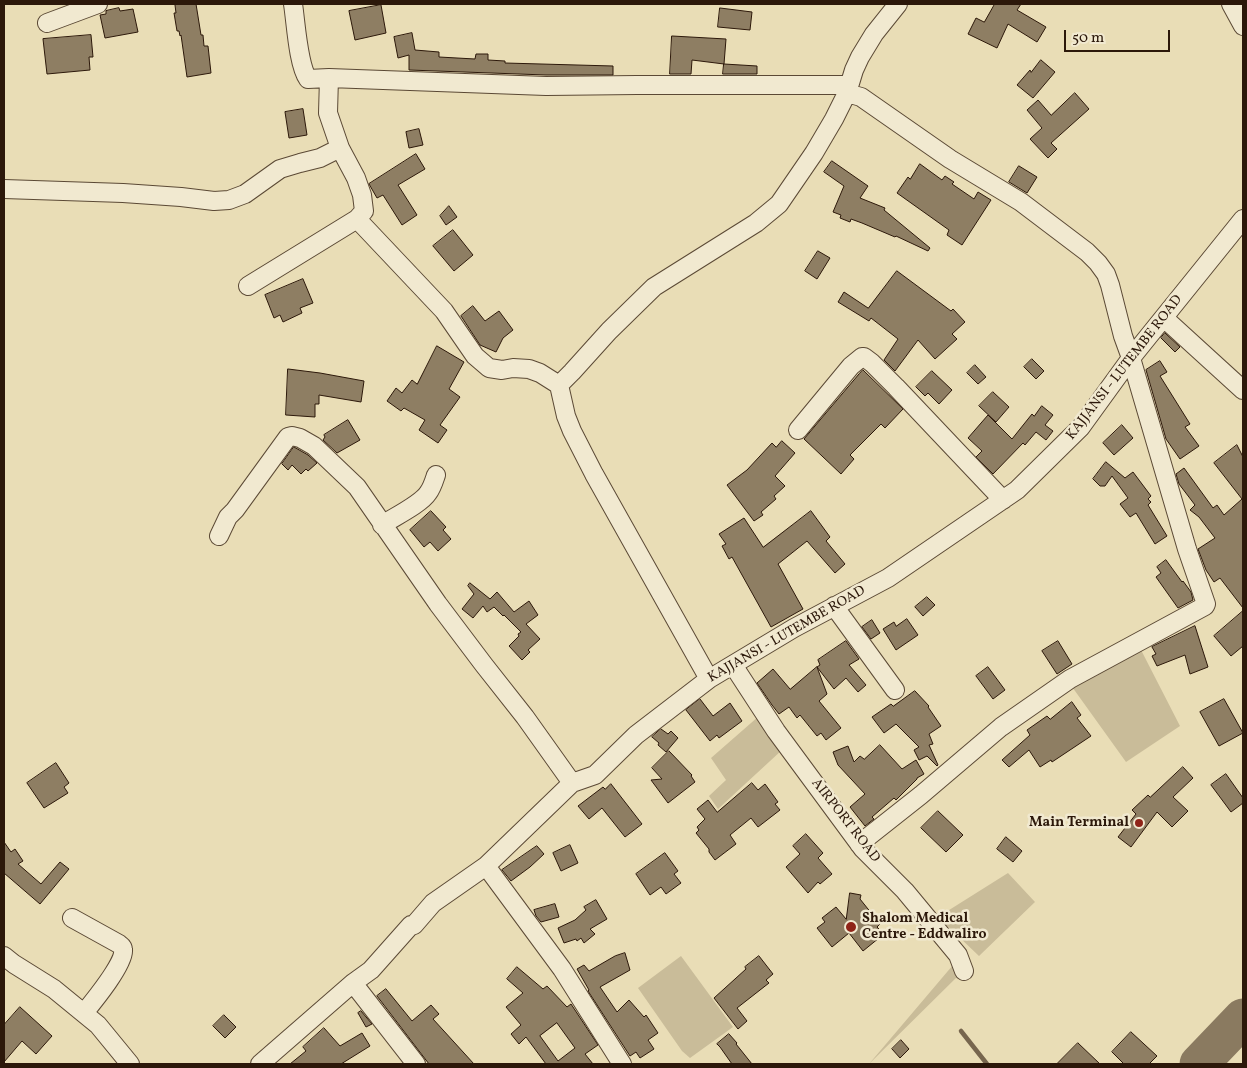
<!DOCTYPE html>
<html>
<head>
<meta charset="utf-8">
<style>
  body { margin:0 }
  #map { position:relative; width:1247px; height:1068px; overflow:hidden; background:#e9ddb6; font-family:Vollkorn,serif }
  canvas { display:block }
  .frame { position:absolute; inset:0; border:5px solid #2c180a; pointer-events:none }
  .scale { position:absolute; left:1064px; top:30px; width:106px; height:22px; box-sizing:border-box; border:2px solid #2c180a; border-top:0; padding-left:6px; font-size:15px; line-height:18px; white-space:nowrap; color:#2c180a; -webkit-text-stroke:4px #f1e9d0; paint-order:stroke }
</style>
</head>
<body>
<div id="map">
<canvas width="1247" height="1068"></canvas>
<div class="frame"></div>
<div class="scale">50 m</div>
</div>
<script>
const ctx = document.querySelector('canvas').getContext('2d');
ctx.lineJoin = 'round';
function fillPath(path, color) { ctx.fillStyle = color; ctx.fill(path, 'evenodd'); }
function stroke(path, color, width, dash) { ctx.strokeStyle = color; ctx.lineWidth = width; ctx.lineCap = dash ? 'butt' : 'round'; ctx.setLineDash(dash || []); ctx.stroke(path); }
function write(font, color, halo, rows, align = 'center') {
  ctx.font = font + ' Vollkorn,serif'; ctx.lineWidth = 5; ctx.setLineDash([]); ctx.textBaseline = 'middle'; ctx.strokeStyle = halo; ctx.fillStyle = color; for (const [text, x, y, turn = 0] of rows) {
    ctx.save(); ctx.translate(x, y); ctx.rotate((+turn || 0) * Math.PI / 180); ctx.textAlign = isNaN(turn) ? turn : align; if (halo) ctx.strokeText(text, 0, 0); ctx.fillText(text, 0, 0); ctx.restore();
  }
}
const green = new Path2D(`
  M1140,648L1180,726L1126,762L1070,684Z
  M759,716L782,750L718,809L709,796L726,780L711,758Z
  M1008,873L1035,902L979,956L938,917Z
  M681,956L733,1027L690,1058L682,1051L638,988Z
  M953,965L960,974L869,1064Z`);
const stream = new Path2D(`
  M961,1031L987,1064`);
const taxiway = new Path2D(`
  M1199,1064L1243,1018`);
const building = new Path2D(`
  M184,4H196L201,35H203L204,46H208L211,73L187,77L181,35L180,36L179,31H177L174,13H176L175,5Z
  M995,4H1021L1017,10L1046,27L1037,42L1008,24L997,48L968,34L976,18L984,22Z
  M381,5L386,33L355,40L349,11Z
  M119,8L120,11L133,9L138,32L105,38L100,15L106,14V11Z
  M720,8L752,12L750,30L718,27Z
  M412,33L415,50L439,52V57L475,59L476,54H488V60L505,61V63L613,66V75H546L409,70V55L398,58L394,37Z
  M91,35L93,57H89L90,70L47,74L43,39Z
  M672,36L726,39L724,64L692,60L691,74H670Z
  M1041,60L1055,72L1033,98L1017,85L1030,70L1031,72Z
  M724,64L757,66V74H723Z
  M1075,93L1089,109L1051,143L1057,149L1048,158L1030,139L1042,128L1027,110L1038,100L1051,115Z
  M303,109L307,135L289,138L285,112Z
  M419,129L423,145L409,148L406,132Z
  M416,154L425,169L398,185L417,215L402,225L383,195L377,198L369,184Z
  M832,161L868,186L860,198L885,208L884,210L930,248L928,251L896,236L895,237L862,223L851,219L850,222L840,218L841,215L833,212L844,186L824,172Z
  M920,164L942,180L945,176L954,182L952,184L974,199L978,192L991,200L962,245L947,235L949,230L897,193L908,177L910,179Z
  M1019,166L1037,177L1027,193L1009,182Z
  M449,206L457,217L446,225L440,216Z
  M453,230L473,255L454,271L433,246Z
  M818,251L830,258L817,279L805,271Z
  M897,271L951,311L953,309L965,322L952,334L957,339L935,359L918,340L895,371L884,360L898,339L871,318L869,321L838,302L844,292L868,308Z
  M303,279L313,303L300,308L302,313L283,322L280,315L274,318L265,295Z
  M473,306L485,321L499,311L513,330L503,338L496,352L480,345L461,316Z
  M1165,333L1180,347L1175,352L1161,338Z
  M437,346L464,362L449,389L460,397L440,425L447,430L438,443L419,430L425,420L404,408L401,411L387,401L396,388L402,393L412,380L417,384Z
  M1032,359L1044,371L1036,379L1024,367Z
  M1160,361L1167,372L1160,376L1190,424L1185,427L1199,446L1180,459L1166,439L1146,370Z
  M975,365L986,377L978,384L967,373Z
  M288,369L320,373L364,381L361,402L319,395V404H315V417L286,415Z
  M863,370L903,409L885,428L881,424L850,455L854,459L841,474L804,439L820,420L859,374Z
  M932,371L952,390L939,404L928,393L925,396L916,387Z
  M993,392L1009,407L996,422L979,406Z
  M1042,406L1053,415L1045,425L1053,431L1046,440L1036,432L1025,445L1023,443L993,474L976,457L982,451L968,438L988,415L1012,439L1032,414L1034,416Z
  M348,420L360,440L337,453L323,440L325,437L324,435Z
  M1122,425L1133,438L1114,455L1103,443Z
  M782,441L795,453L775,476L785,486L774,496L776,499L761,512L763,515L754,521L727,485L747,470L772,443L776,447Z
  M1237,445L1243,457V608L1220,578L1214,582L1206,570L1198,549L1215,538L1199,517L1190,510L1195,505L1179,484L1176,474L1184,468L1213,508L1217,505L1224,515L1242,499L1214,463Z
  M294,447L308,455L317,463L308,471L306,469L301,474L292,465L288,470L282,464Z
  M1106,462L1125,478L1133,472L1151,496L1148,499L1151,502L1148,505L1167,536L1155,544L1136,513L1130,517L1120,504L1128,498L1112,476L1105,486H1100L1093,479Z
  M431,511L446,527L443,530L451,539L438,551L430,542L424,547L410,530Z
  M811,511L830,537L826,541L845,564L835,573L807,541L778,564L803,609L771,627L732,557L729,559L722,546L726,544L719,534L744,518L763,547Z
  M1166,560L1182,582L1183,581L1191,592L1193,600L1178,608L1156,577L1161,573L1157,567Z
  M470,583L490,599L497,592L514,612L529,601L538,615L526,624L540,639L528,650L530,652L522,660L509,646L519,636L518,634L521,632L504,615L503,616L494,607L487,612L483,606L473,618L462,609L474,594L468,586Z
  M927,597L935,605L923,616L915,607Z
  M1243,611V646L1231,656L1214,636Z
  M907,619L918,635L896,650L883,629L894,622L896,626Z
  M872,620L880,633L871,639L862,627Z
  M1195,626L1208,667L1190,674L1185,655L1157,666L1152,656L1156,654L1152,647Z
  M846,641L859,659L849,665L866,685L858,692L846,678L834,689L817,667L820,665L818,660Z
  M1058,641L1072,664L1057,674L1042,651Z
  M817,667L827,694L819,701L841,728L826,740L821,733L817,736L800,715L797,718L789,707L779,714L772,705L757,683L773,669L790,689Z
  M988,667L1005,690L993,699L976,676Z
  M915,691L929,706L928,707L941,726L929,734L933,744L929,745L938,765L937,766L927,756L919,760L914,750L919,747L896,724L884,733L872,717L891,704L893,706Z
  M700,699L713,716L730,703L742,721L719,738L717,735L710,741L686,710Z
  M1224,699L1243,733L1219,746L1200,712Z
  M1072,702L1081,715L1077,718L1091,736L1052,762L1051,760L1040,767L1029,750L1009,767L1002,760L1030,735L1027,730L1047,716L1050,719Z
  M661,729L668,734L671,731L678,738L666,752L658,745L659,743L652,737Z
  M880,745L902,769L916,760L924,774L917,778V779L896,800L894,798L872,817L874,819L865,826L850,807L865,794L838,765L833,752L848,746L854,762L860,756L864,759Z
  M669,751L692,775L691,776L695,782L668,803L651,780L662,779L652,768Z
  M56,763L69,783L64,787L68,793L44,808L27,783Z
  M1183,767L1193,778L1173,797L1188,811L1172,827L1157,812L1131,847L1118,837L1136,814L1132,810L1148,795L1150,797Z
  M1226,774L1243,798V803L1231,812L1211,785Z
  M752,783L758,790L765,784L778,802L775,804L780,810L758,827L751,818L730,835L736,844L715,860L709,852V849L696,833L699,830L697,827L705,819L697,809L708,800L717,812Z
  M611,784L642,824L625,837L602,808L589,819L578,806L603,787L605,789Z
  M938,811L963,835L946,852L921,828Z
  M806,834L823,853L818,858L832,874L820,884L818,882L808,893L786,867L800,854L793,846Z
  M1006,837L1022,851L1013,862L997,849Z
  M4,842L11,852L15,849L23,861L18,864L41,884L60,862L69,869L40,904L4,873Z
  M570,845L578,863L561,871L553,853Z
  M537,846L544,854L530,867L511,881L502,870Z
  M665,853L678,871L674,874L681,883L666,894L661,887L650,895L636,874Z
  M850,893L861,895L860,899L880,924L877,927L881,931L876,935L879,938L863,951L849,933L832,947L817,928L825,922L822,918L836,907L846,919Z
  M596,900L607,919L590,929L595,934L584,943L581,938L577,941L576,939L564,943L558,928L575,920L586,910L584,907Z
  M555,904L559,917L541,922L536,916L534,910Z
  M625,953L630,970L600,987L617,1012L629,1000L644,1017L646,1015L658,1033L648,1040L654,1049L640,1058L636,1052L630,1056L588,991L589,990L577,969L584,965L589,971L615,956Z
  M759,956L773,974L766,980L769,983L737,1008L747,1021L738,1029L714,998L746,969L745,967Z
  M517,967L543,989L547,986L567,1007L571,1004L598,1045L585,1054L593,1064H546L526,1037L519,1044L511,1034L521,1025L506,1007L523,993L507,979ZM557,1023L575,1048L558,1061L540,1036Z
  M386,989L412,1021L431,1005L439,1014L433,1019L474,1064H429L377,996Z
  M20,1007L52,1036L36,1054L22,1041L4,1062V1025Z
  M361,1011L372,1024L366,1027L358,1013Z
  M224,1015L236,1027L225,1038L213,1026Z
  M324,1028L340,1046L362,1033L370,1046L341,1064H290L306,1051L303,1047Z
  M1131,1032L1157,1056L1149,1064H1124L1112,1052Z
  M729,1034L737,1043L736,1044L752,1064H732L720,1047L717,1044Z
  M901,1040L909,1049L900,1058L892,1049Z
  M1078,1043L1100,1064H1057Z`);
const minor = new Path2D(`
  M293,4C296,23 298,65 308,79L329,78
  M1231,4L1243,26
  M47,23L98,4
  M847,93L861,97L950,159L1021,202L1087,252L1098,263L1106,274L1110,285L1123,336L1131,358L1187,549L1206,604L1205,606L1070,679L1001,727L921,795L859,844
  M4,189L123,193L181,197L214,201L229,200L245,194L280,169L300,163L320,158L340,148
  M248,286L357,219
  M1164,318L1243,390
  M559,385L572,372L609,331L654,287L756,223L779,204L814,153L834,119L847,93L854,70L860,57L874,34L898,4
  M798,430L851,366L862,357H864L872,363L896,387L1003,500
  M382,525C394,517 421,504 428,493C432,488 434,481 436,475
  M219,536L228,517L235,510L288,437L292,436L300,438L314,446L357,487L438,604L484,665L525,717L572,783
  M834,606L895,690
  M733,665L776,731L863,849L905,891L958,955L964,971
  M709,679L594,474L572,431L566,416L559,385L540,373L529,369L513,368L502,370L489,368L475,356L444,311L357,219L364,211L362,195L356,178L340,148L328,113L329,78L546,86L637,85H843L849,86
  M486,866L562,969L622,1064
  M72,918L119,944C121,946 123,946 123,950C125,963 93,1002 84,1013
  M4,956L14,964L54,989L98,1025L130,1064
  M353,983L416,1064
  M260,1064L353,983L371,970L411,925H414L433,903L486,866L572,783L595,775L636,735L709,679L794,628L888,578L1017,490L1081,427L1131,358L1243,219`);
const markers = [
  [1139,823,5,"#8f2418"],
  [851,927,6,"#8f2418"]
];
const streetNames = [
  ["KAJJANSI - LUTEMBE ROAD",1125,368,-52],
  ["KAJJANSI - LUTEMBE ROAD",787,635,-30],
  ["AIRPORT ROAD",845,821,52]
];
const poiNames = [
  ["Main Terminal",1129,823],
  ["Shalom Medical",862,919,"left"],
  ["Centre - Eddwaliro",862,935,"left"]
];
fillPath(green, '#c9bc99');
stroke(stream, '#77664e', 4.5);
stroke(taxiway, '#8a7a60', 39);
fillPath(building, '#8e7e63');
stroke(building, '#2c180a', 1);
stroke(minor, '#5b4935', 20);
stroke(minor, '#f1e9d0', 18);
for (const [x, y, r, color] of markers) { const dot = new Path2D(); dot.arc(x, y, r, 0, 2 * Math.PI); ctx.fillStyle = color; ctx.fill(dot); stroke(dot, '#f1e9d0', 2); }
write('14px', '#2c180a', '#f1e9d0', streetNames);
write('bold 14px', '#2c180a', '#f1e9d0', poiNames, 'right');
</script>
</body>
</html>
